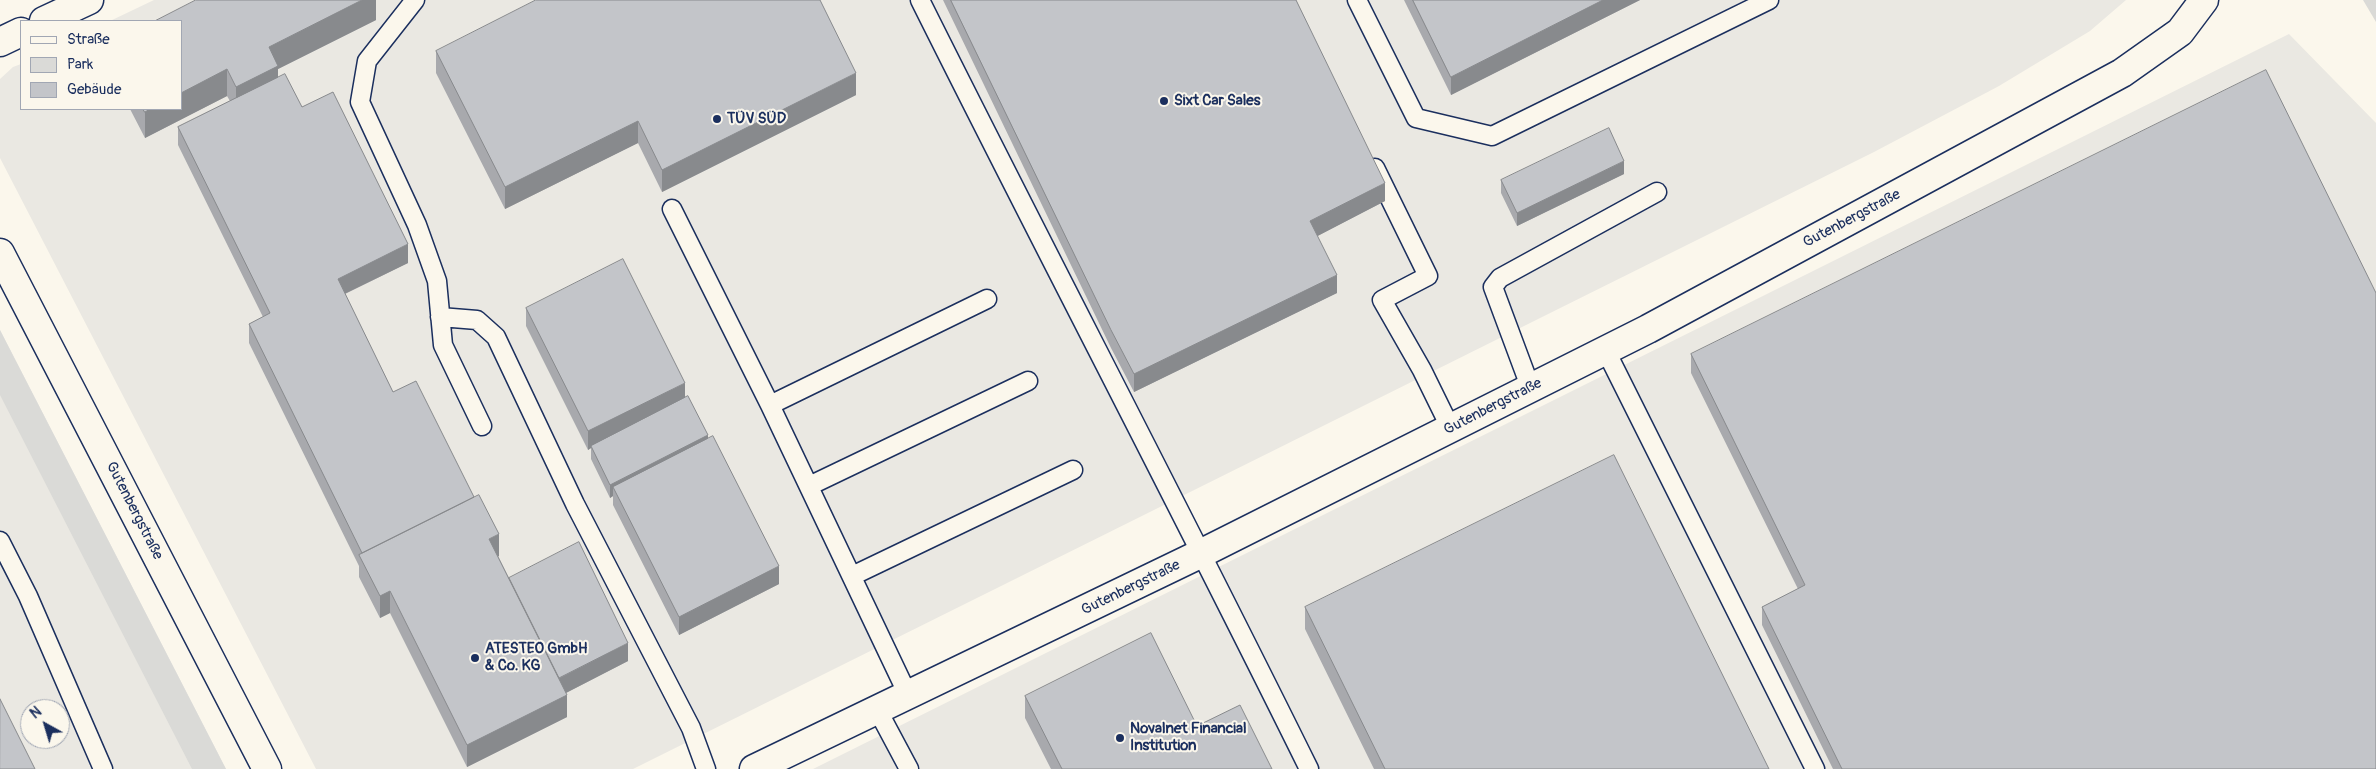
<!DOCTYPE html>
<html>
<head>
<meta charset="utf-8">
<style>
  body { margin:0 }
  #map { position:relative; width:2376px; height:769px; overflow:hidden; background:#fbf7ec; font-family:Pangolin,sans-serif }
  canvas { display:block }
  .legend { position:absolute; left:20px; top:20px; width:162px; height:90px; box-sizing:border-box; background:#fbf7ec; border:1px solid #a1a7b3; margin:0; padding:6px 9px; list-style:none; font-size:15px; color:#1b2f5e }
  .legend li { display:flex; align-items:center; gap:10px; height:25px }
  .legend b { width:25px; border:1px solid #a1a7b3 }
  .north { position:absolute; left:20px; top:699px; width:50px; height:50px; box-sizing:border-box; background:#fbf7ec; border:1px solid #a1a7b3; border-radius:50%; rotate:321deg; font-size:14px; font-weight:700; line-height:20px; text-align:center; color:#1b2f5e }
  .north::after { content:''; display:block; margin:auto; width:18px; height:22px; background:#1b2f5e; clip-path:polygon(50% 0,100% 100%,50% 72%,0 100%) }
</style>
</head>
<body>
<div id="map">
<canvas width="2376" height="769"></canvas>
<ul class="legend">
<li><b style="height:6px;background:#fbf7ec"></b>Straße</li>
<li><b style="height:14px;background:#dadad7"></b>Park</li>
<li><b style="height:14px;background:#c3c5c9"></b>Gebäude</li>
</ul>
<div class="north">N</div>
</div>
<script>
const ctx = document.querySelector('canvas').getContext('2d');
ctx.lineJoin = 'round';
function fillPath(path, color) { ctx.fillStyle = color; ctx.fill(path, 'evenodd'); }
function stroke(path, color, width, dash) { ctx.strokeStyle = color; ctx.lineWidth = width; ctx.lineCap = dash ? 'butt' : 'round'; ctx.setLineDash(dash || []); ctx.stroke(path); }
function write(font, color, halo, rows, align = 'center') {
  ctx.font = font + ' Pangolin,sans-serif'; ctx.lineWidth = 4; ctx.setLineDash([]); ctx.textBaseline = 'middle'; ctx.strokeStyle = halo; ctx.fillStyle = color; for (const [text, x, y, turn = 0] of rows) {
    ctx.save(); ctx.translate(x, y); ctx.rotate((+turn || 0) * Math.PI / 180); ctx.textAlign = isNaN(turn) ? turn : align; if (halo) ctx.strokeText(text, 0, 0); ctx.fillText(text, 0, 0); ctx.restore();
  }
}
const built = new Path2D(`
  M154,0H2126L2090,31L1999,86L1874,152L633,769H316L0,158V79L13,67L21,64V109H181V21H110Z
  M2289,34L2376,123V769H813Z
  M0,330L226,769H0ZM30,709H60V739H30Z`);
const green = new Path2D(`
  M2363,0H2376V22Z
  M0,330L226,769H192L0,395Z`);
const lane = new Path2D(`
  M415,0L367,61L360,102L417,225L437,281L443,345L482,426
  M920,0C1048,257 1182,511 1309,769
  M1357,0L1416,118L1492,136L1769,0
  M1375,168L1428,276L1382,300L1422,370L1451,429
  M672,209L770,405L908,695
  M440,317L477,320L496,337L575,504L691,728L706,769
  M1606,351L1815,769
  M1531,389L1493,287L1500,278L1657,192
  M770,405L987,299
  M809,486L1028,381
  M0,541L28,596L103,769
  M852,576L1073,470
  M877,709L909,769`);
const street = new Path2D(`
  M44,21L89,0
  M0,42L21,32
  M0,253L267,769
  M754,769L1202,553L1648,329L2122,73L2180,32L2204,0`);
const wall = new Path2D(`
  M376,0V20L278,69V78L302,107L408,263L345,294L393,392L499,556H498L509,578L628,661L566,693L567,717L467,767L390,613L380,618L359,577V566L249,343V324L263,317L178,145V127L230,101L227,96L145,138L130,109H181V21Z
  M943,0H1296L1385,201L1317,236L1337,293L1134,392L1111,348Z
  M1404,0H1640L1451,95Z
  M436,51L856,95L662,192L638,143L505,209L436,73Z
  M1624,174L1517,226L1501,193V180Z
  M526,308L685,397L708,439L779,584L679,635L613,505V496L610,498L591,459V448L588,450L526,326Z
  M1691,354L2376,769H1833L1762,625V607L1798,589L1691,373Z
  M1305,607L1769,769H1374L1305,629Z
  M1025,696L1197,726L1272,769H1051L1025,718Z`);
const shadedWall = new Path2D(`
  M362,0H376V20L278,69V92L236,114V87L269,47Z
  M1603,0H1640L1451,95V77Z
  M227,69V96L145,138V112L150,109H181V93Z
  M856,73V95L662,192V170Z
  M638,121V143L505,209V187Z
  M1624,161V174L1517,226V213Z
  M1385,183V201L1310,240V221Z
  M408,244V263L338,297V279Z
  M1337,275V293L1134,392V374Z
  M685,383V401L591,446V448L588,450V431Z
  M708,435V448L613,487V496L610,498V485Z
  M499,534V556L489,561V539Z
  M779,566V584L679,635V617Z
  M390,591V613L380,618V596Z
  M628,643V661L558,697V679Z
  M567,695V717L467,767V745Z`);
const building = new Path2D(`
  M196,0H362L269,47L278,66L236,87L227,69L181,93V21H155Z
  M536,0H820L856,73L662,170L638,121L505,187L436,51Z
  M951,0H1296L1385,183L1310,221L1337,275L1134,374L1111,330Z
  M1413,0H1603L1451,77Z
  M2266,70L2376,293V769H1842L1762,607L1805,585L1691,354Z
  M285,74L302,107L333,92L408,244L338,279L393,392L416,381L474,497L362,553L249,324L270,313L178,127Z
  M143,109H150L145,112Z
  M1609,128L1624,161L1517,213L1501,180Z
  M623,259L685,383L588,431L526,308Z
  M688,396L708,435L610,485L591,446Z
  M713,436L779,566L679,617L613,487Z
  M1614,455L1769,769H1385L1305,607Z
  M479,495L499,534L489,539L567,695L467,745L390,591L380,596L359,555Z
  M579,542L628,643L559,678L509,578Z
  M1151,633L1197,726L1240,705L1272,769H1062L1025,696Z
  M0,699L35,769H0Z`);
const markers = [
  [1164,101,5,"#1b2f5e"],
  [717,119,5,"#1b2f5e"],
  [475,658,5,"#1b2f5e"],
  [1120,738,5,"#1b2f5e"]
];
const poiNames = [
  ["Sixt Car Sales",1174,101],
  ["TÜV SÜD",727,119],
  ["ATESTEO GmbH",485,649],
  ["& Co. KG",485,666],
  ["Novalnet Financial",1130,729],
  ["Institution",1130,746]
];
const streetNames = [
  ["Gutenbergstraße",1852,219,-28],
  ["Gutenbergstraße",1493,407,-27],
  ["Gutenbergstraße",134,511,63],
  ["Gutenbergstraße",1131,588,-26]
];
fillPath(built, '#eae8e2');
fillPath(green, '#dadad7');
stroke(lane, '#1b2f5e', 21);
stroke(street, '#1b2f5e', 31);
stroke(lane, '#fbf7ec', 18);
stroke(street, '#fbf7ec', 28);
fillPath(wall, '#a8a9ad');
fillPath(shadedWall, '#888a8d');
fillPath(building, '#c3c5c9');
stroke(building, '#888a8d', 1);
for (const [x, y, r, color] of markers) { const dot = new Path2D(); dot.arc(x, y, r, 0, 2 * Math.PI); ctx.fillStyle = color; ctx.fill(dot); stroke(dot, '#fbf7ec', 2); }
write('bold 15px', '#1b2f5e', '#fbf7ec', poiNames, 'left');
write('15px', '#1b2f5e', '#fbf7ec', streetNames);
</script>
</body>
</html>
